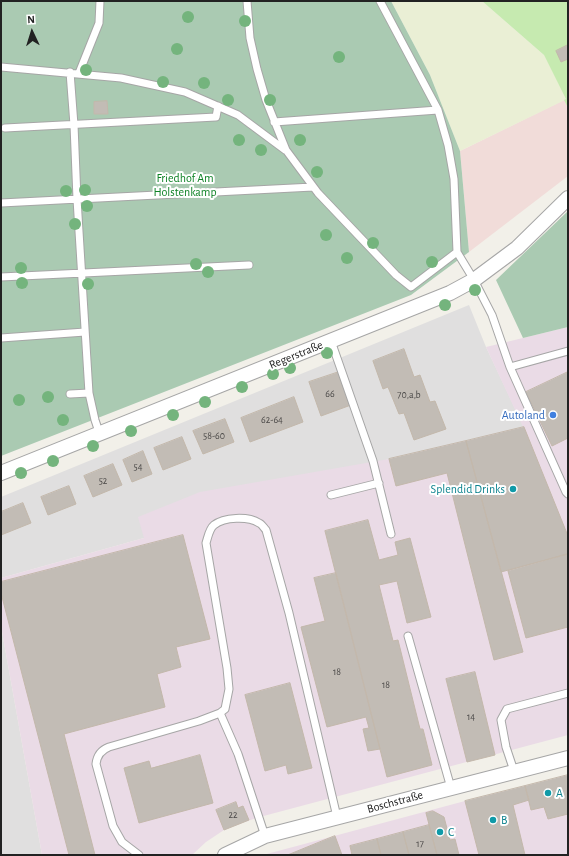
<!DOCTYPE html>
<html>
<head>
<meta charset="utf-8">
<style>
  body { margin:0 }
  #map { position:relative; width:569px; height:856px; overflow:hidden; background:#f2f0e9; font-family:"Alegreya Sans",sans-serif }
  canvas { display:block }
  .frame { position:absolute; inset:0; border:2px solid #222; pointer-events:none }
  .north { position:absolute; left:12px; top:12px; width:40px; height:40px; -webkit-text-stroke:3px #fff; paint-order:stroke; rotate:356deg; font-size:11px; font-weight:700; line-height:16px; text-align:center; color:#222 }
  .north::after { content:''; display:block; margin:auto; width:14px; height:18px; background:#222; clip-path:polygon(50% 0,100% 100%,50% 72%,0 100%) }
</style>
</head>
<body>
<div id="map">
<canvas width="569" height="856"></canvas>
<div class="frame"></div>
<div class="north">N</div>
</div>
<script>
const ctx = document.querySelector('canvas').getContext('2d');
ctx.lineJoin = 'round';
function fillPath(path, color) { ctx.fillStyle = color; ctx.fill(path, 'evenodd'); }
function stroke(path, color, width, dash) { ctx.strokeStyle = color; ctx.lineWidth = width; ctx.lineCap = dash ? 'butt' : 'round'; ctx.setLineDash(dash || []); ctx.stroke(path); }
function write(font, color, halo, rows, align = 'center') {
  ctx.font = font + ' "Alegreya Sans",sans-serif'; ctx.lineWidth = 4; ctx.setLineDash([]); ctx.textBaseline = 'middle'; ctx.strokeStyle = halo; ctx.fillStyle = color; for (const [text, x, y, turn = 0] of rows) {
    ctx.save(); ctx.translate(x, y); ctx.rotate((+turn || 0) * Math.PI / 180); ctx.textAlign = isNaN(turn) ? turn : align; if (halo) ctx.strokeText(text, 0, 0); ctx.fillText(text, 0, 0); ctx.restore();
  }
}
const residential = new Path2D(`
  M469,305L486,347L524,427L389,459L144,538L1,578V497Z
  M1,626L42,855H1Z`);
const commercial = new Path2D(`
  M564,100L568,108V176L469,252L460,151Z`);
const industrial = new Path2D(`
  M568,327V735L256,818L224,830L206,842L192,855H42L1,626V578L144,538L138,517L200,492L389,459L523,427L486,347Z
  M568,775V855H263L465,801Z`);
const farmland = new Path2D(`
  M391,1H482L544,55L567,99L460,151L430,75Z`);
const grass = new Path2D(`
  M482,1H568V108L564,100L566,99L544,55Z`);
const cemetery = new Path2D(`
  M1,1H391L430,75L460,151L469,252L411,295L1,456Z
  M568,211V327L523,338L496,280Z`);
const building = new Path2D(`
  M568,45V59L561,62L556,51Z
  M107,101L108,114H94V102Z
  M404,349L414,377L420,375L430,402L435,401L446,429L414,440L404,413L399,414L388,387L383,389L373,361Z
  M339,372L351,405L321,416L309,382Z
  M568,372V438L552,446L526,392Z
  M294,397L303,422L250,442L241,418Z
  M225,419L234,442L203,454L193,431Z
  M524,427L568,536V554L501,572L466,441Z
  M182,437L191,459L163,470L154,448Z
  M466,441L523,652L494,660L447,473L396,486L389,459Z
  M143,451L152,474L132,482L123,460Z
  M113,464L122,485L93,497L84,476Z
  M69,486L76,504L48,515L41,497Z
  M23,503L31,523L1,535V512Z
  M368,520L379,560L398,555L395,542L410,538L431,617L407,623L397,581L379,585L393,641L398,640L420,729H423L432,765L387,777L325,531Z
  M183,535L210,639L176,647L181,667L157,674L165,707L64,734L95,855H69L1,593V582Z
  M568,554V627L526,638L508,571Z
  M336,573L380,749L368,751L363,729L369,728L366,717L327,727L301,627L325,621L314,578Z
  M475,672L495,755L467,762L446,679Z
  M290,683L312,768L288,774L286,765L265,771L245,695Z
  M200,755L213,803L139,823L124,768L149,761L151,768Z
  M568,775V814L548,819L544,807L531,810L525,786Z
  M525,786L529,800L513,805L525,855H479L465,801Z
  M236,802L238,808L243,806L249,820L224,830L216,810Z
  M433,811L444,817L450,840L455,839L459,855H437L426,813Z
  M429,825L437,855H409L403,832Z
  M403,832L409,855H381L377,839Z
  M335,836L342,855H288Z
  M377,839L381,855H352L350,846Z`);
const lane = new Path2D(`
  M247,1L250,38L257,69L266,100L286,150L318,193L396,275L411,287L457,252
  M380,1L438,110L448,145L454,179L457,252L474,280L492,315L510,367L566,492L568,494
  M1,67L121,78L185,92L238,115L285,150
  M70,72L74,125L77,199L89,393L95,420L100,435
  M79,73L99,23L100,1
  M274,122L438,110
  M5,128L216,117L218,106
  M1,203L313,187
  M1,277L249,265
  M1,338L85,332
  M331,341L373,461L391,534
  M510,367L568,351
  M70,394L89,393
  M331,495L379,483
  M408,636L451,788
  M220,713L238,754L265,836
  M514,771L506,747L501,720L507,709L568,693
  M139,855L122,842L113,826L96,764C97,755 101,750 109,747L199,721L220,713L225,709L229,689L227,668L206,543C208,537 209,529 214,525C224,517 248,516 259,523C262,524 264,528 266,530L289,613L337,817`);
const street = new Path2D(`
  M1,473L450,293L474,280L517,248L568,198
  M225,855L265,836L568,758`);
const trees = [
  [188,17],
  [245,21],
  [177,49],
  [339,57],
  [86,70],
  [163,82],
  [204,83],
  [228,100],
  [270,100],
  [239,140],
  [300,140],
  [261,150],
  [317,172],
  [85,190],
  [66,191],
  [87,206],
  [75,224],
  [326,235],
  [373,243],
  [347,258],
  [432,262],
  [196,264],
  [21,268],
  [208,272],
  [22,283],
  [88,284],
  [475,290],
  [445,305],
  [327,353],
  [290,368],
  [273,374],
  [242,387],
  [48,397],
  [19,400],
  [205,402],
  [173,415],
  [63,420],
  [131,431],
  [93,446],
  [53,461],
  [21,473]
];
const markers = [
  [553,415,4,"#3f7fe0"],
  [513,489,4,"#0f9aa8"],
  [548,793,4,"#0f9aa8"],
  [493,820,4,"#0f9aa8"],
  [440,832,4,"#0f9aa8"]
];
const numberNames = [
  ["66",330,394],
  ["70,a,b",409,395],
  ["62-64",272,420],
  ["58-60",214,436],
  ["54",138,467],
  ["52",103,481],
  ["18",337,672],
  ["18",386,685],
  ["14",471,717],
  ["22",233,815],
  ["17",420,844]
];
const parkNames = [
  ["Friedhof Am",185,178],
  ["Holstenkamp",185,192]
];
const streetNames = [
  ["Regerstraße",296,355,-22],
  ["Boschstraße",395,802,-15]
];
const shopNames = [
  ["Autoland",545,415]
];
const cultureNames = [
  ["Splendid Drinks",505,489,"right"],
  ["A",556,793],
  ["B",501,820],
  ["C",448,832]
];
fillPath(residential, '#e0dfdf');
fillPath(commercial, '#f1dcd9');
fillPath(industrial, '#eadbe6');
fillPath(farmland, '#eaefd5');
fillPath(grass, '#c6eab0');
fillPath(cemetery, '#aacab2');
fillPath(building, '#c2bcb5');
stroke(building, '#c3b8ab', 1);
stroke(lane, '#a6a6a6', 9);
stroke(street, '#a6a6a6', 16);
stroke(lane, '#fff', 7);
stroke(street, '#fff', 14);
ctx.fillStyle = '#74b47d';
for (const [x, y] of trees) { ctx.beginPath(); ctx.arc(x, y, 6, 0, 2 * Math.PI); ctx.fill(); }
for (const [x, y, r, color] of markers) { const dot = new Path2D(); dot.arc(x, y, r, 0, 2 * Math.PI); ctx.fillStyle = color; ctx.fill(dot); stroke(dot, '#fff', 1.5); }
write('10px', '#4a4847', null, numberNames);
write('12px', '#0d8225', '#fff', parkNames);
write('12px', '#222', '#fff', streetNames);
write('12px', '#366cbe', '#fff', shopNames, 'right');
write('12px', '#0d838f', '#fff', cultureNames, 'left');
</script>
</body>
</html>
